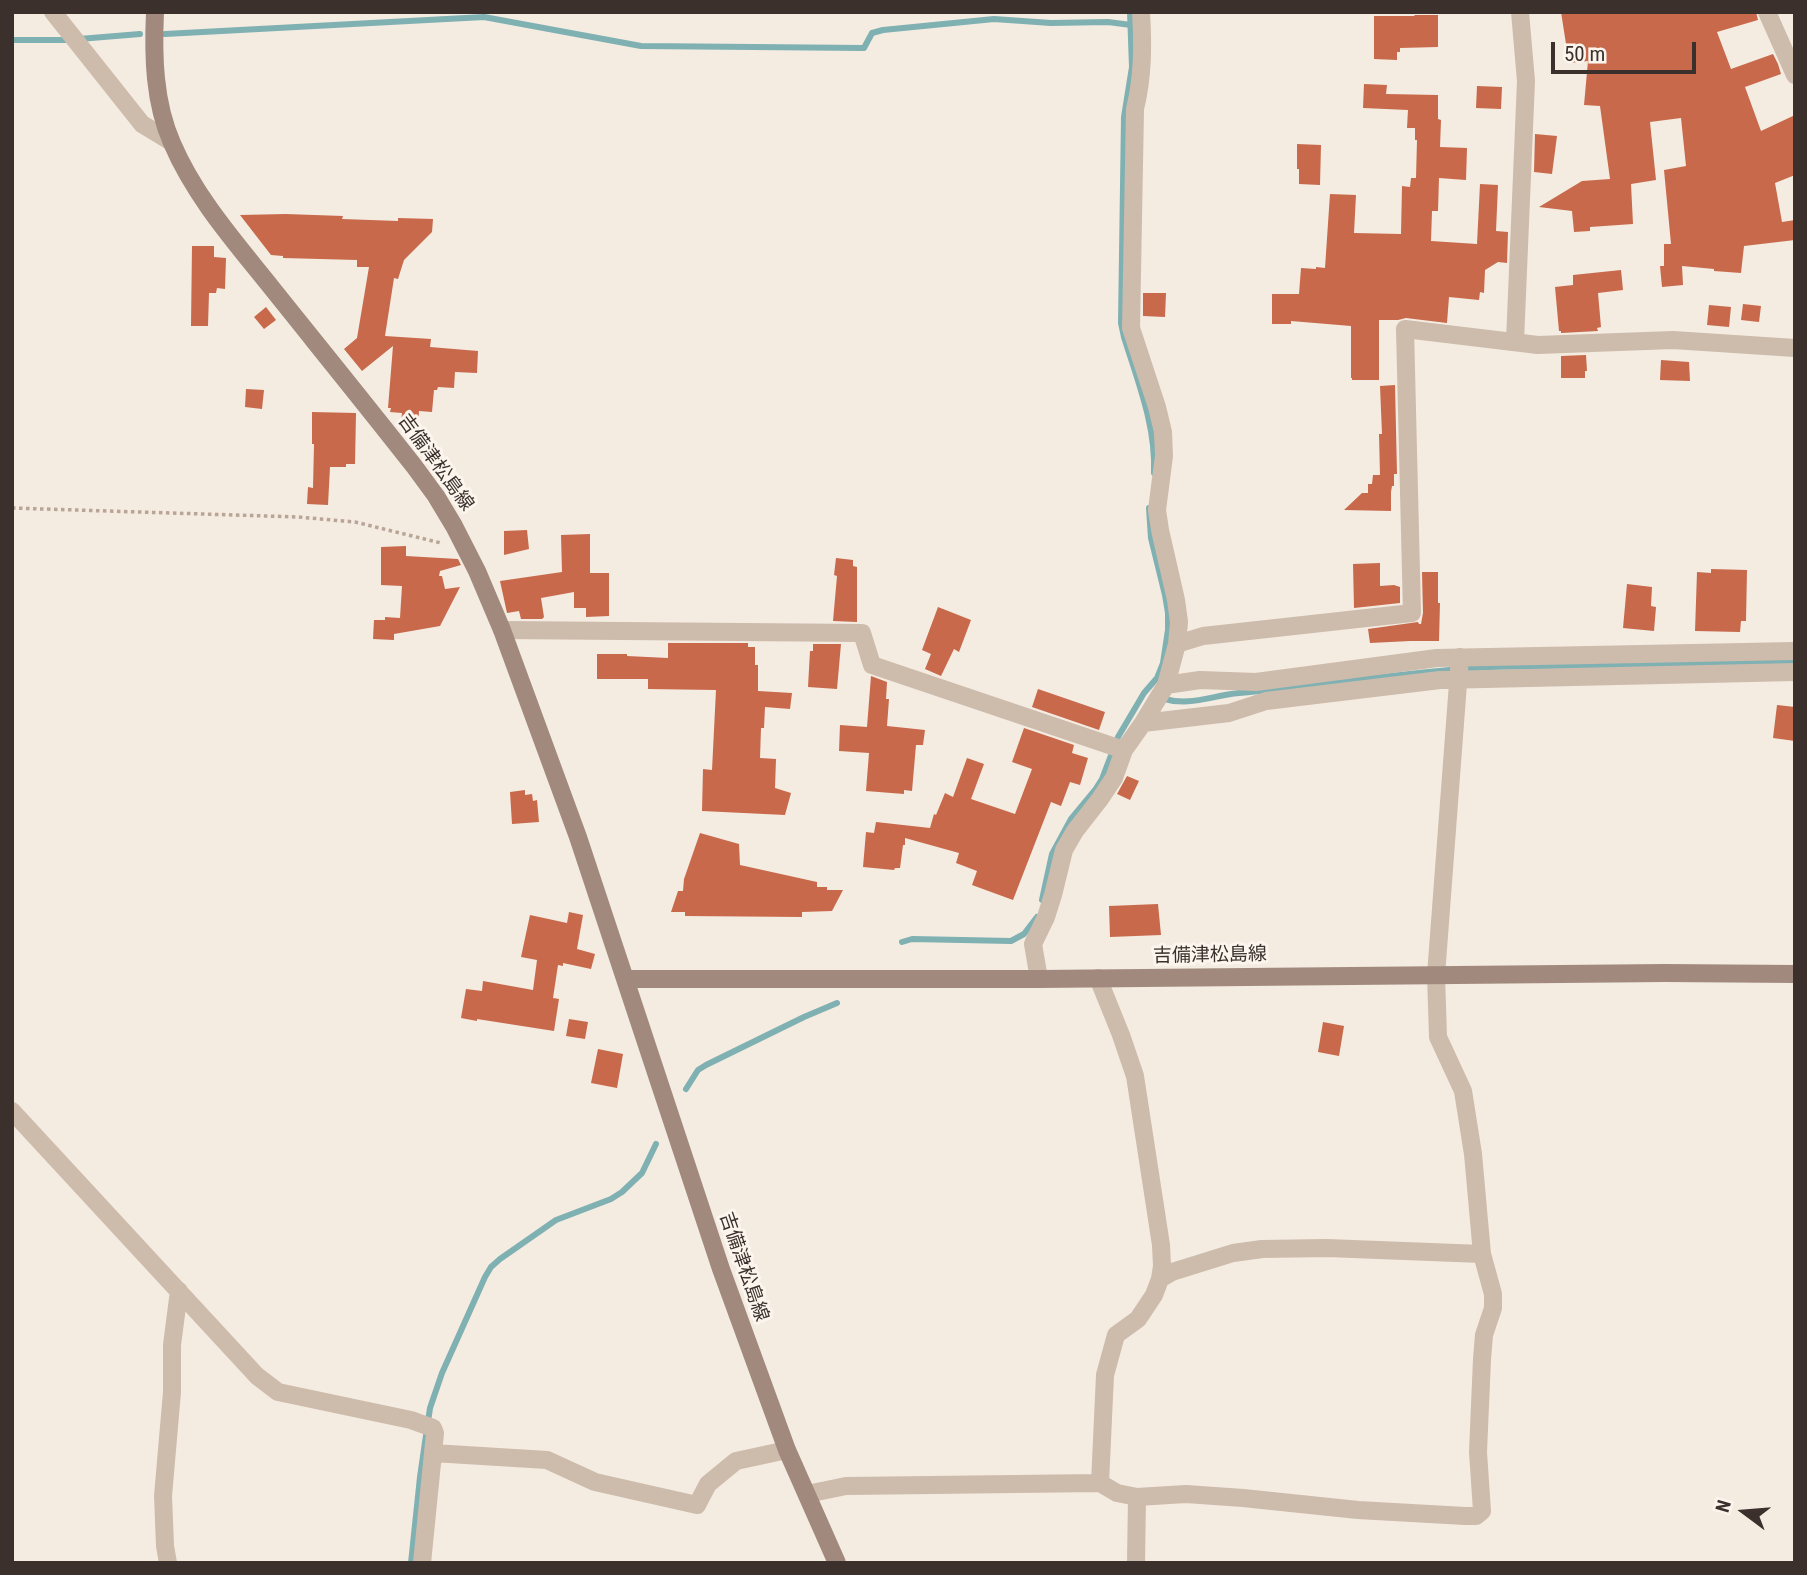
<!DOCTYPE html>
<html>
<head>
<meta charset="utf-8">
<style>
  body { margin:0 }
  #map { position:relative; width:1807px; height:1575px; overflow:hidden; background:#f4ebe1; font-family:"Roboto Condensed",sans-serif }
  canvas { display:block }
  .frame { position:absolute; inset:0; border:14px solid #3b302b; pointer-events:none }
  .north { position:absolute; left:1709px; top:1477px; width:70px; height:70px; -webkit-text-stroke:5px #fbf5ee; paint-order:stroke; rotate:286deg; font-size:19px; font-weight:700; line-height:28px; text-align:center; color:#3b302b }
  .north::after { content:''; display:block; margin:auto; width:24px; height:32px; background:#3b302b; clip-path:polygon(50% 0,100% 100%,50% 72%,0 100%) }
  .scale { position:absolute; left:1551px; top:42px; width:145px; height:32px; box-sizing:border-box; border:4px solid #3b302b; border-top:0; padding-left:9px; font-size:21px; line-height:24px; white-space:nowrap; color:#3b302b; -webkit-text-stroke:5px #fbf5ee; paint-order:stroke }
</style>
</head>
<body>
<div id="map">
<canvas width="1807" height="1575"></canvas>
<div class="frame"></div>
<div class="north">N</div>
<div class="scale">50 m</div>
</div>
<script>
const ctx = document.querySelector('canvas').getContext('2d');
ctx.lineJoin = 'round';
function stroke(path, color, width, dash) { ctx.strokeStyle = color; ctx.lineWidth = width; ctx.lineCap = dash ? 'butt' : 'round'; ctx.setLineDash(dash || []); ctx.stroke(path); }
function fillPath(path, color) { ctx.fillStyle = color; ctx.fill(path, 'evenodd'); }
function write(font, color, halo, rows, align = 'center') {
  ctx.font = font + ' "Roboto Condensed","Noto Sans JP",sans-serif'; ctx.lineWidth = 6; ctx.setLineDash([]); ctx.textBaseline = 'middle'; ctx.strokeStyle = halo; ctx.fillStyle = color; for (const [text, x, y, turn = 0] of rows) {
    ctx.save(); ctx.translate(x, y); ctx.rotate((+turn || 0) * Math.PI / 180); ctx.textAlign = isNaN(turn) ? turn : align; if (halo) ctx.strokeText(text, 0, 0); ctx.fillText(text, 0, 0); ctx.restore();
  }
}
const stream = new Path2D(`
  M1130,12L1132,67L1124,117L1121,323L1124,337C1138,382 1156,426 1154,473
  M165,34L484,17L641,46L864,48L872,33L883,30L994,19L1051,23L1108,22L1131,25
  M12,40H67L140,34
  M1160,698C1191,707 1209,696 1239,693C1323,685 1406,672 1490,667L1795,662
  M1042,900L1052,854L1071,819L1095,790L1102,779L1118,737L1144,693L1157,678L1163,663L1168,630V613L1165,595L1151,538L1149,508
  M902,942L912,939L1011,941L1024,934L1037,917
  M686,1089L698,1070L706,1065L804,1017L837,1003
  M411,1563L420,1477L430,1408L442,1373L485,1277L491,1267L500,1259L556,1220L611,1199L622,1192L642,1173L656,1144`);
const building = new Path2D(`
  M1561,12H1756L1758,20L1717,32L1731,69L1773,54L1778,64L1781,74L1745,87L1761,131L1795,115V175L1775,183L1782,222L1795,220V240L1744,246L1741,273L1714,271V269L1682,266L1683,285L1662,287L1660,266H1664V244H1671L1664,170L1686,166L1681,118L1650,122L1656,180L1631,184L1633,224L1590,227V231L1574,232L1572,211L1539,207L1582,181L1610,179L1600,106L1584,105L1588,61L1569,63Z
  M1414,15H1438V47L1400,48V52H1397V60L1374,59V16H1415Z
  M1364,84L1387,85L1386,94L1438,95V119L1441,120L1440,147L1467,148L1466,180L1439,178L1438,211H1432L1431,241L1477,244L1480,184L1498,185L1496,231L1508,232L1507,263L1498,262L1485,270L1484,293L1480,292L1479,300L1449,297L1447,323L1406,318L1398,320H1379V380H1352V378H1351V326L1291,321V324H1272V294H1299L1301,268L1316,269V267L1325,268L1330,194L1356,195L1354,233L1401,234L1402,186L1410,187L1411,178H1416L1417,140H1415V128H1407L1408,110L1363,108Z
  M1477,86L1502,87L1501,109L1476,108Z
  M1535,134L1557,136L1552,174L1534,172Z
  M1297,144L1321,145L1320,185L1299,184V169H1297Z
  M286,214L343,216L342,219L398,221V218L433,219L432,232L404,260L398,279L394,278L385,336L431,339L430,347L478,351L477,373L455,372L454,388L438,387L437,390H434L432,412L419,411L418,428L401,427L402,413L390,412L391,408H388L393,346L362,371L344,349L357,338L369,267H357V260L283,258V256L271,255L240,215Z
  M192,246H214V257L226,258L225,289L217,288L216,293H209L208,326H191Z
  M1621,270L1623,290L1598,293L1601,327L1597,328L1598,331L1561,333V331H1559L1555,287L1573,285V275Z
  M1143,293H1166L1165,317L1143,316Z
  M1743,304L1761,306L1759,322L1741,320Z
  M1709,305L1731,307L1729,327L1707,325Z
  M266,307L276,320L264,329L254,317Z
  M1586,355L1587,371H1585V378H1561V356Z
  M1661,360L1689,362L1690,381L1660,380Z
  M1395,385L1397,474H1394V486H1392L1391,492V511L1344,510L1362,493H1368V484H1372L1373,475H1380L1379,434H1382L1380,386Z
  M246,389L264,390L262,409L245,407Z
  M312,412L356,413L355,464H346V467H330L328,505L307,504L308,487L313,488L314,444H312Z
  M527,530L529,549L504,555V531Z
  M590,534V573H609V616L586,617V608H574V592L541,598L544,617L542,619H521L519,611L507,613L500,581L562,572L561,535Z
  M406,546V556L458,559L461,565L440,571L439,576H442L445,589L460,587L440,626L394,634V640L373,639L374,620H385V617L400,618L402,586L381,585V547Z
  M836,558L853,560V566L857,567V622L833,621L837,576L834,575Z
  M1380,563V586L1394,585L1400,587V603L1354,608L1353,564Z
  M1711,569L1747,570L1746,621H1741L1740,632L1695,631L1697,572L1711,573Z
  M1422,572H1438V603H1440L1439,641H1410L1370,643L1368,629L1418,622L1419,624H1421L1423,613Z
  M1627,584L1652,587L1651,606L1656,607L1654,631L1623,628Z
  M938,607L971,620L959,652L954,649L941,676L925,669L931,654L922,650Z
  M668,643H748V647H755V665H758V691L792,693L790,709L765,707L764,728H761L760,758L776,759L775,788L791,793L785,815L702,811L703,769L712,770L716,690L648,689V679H597V654H627V656L668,658Z
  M813,644H841L837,689L808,687L810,651H813Z
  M871,676L887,682L886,699H889L887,726L925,730L923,745H916L912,791L904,790V794L866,791L869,753L839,751L840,725L867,727Z
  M1038,689L1105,712L1099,730L1032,707Z
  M1777,705L1795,707V741L1773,738Z
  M1024,728L1074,745L1072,753L1088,758L1080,785L1070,782L1061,806L1051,802L1013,900L972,885L977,871L956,863L959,853L905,838V845H903L900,868H895L894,870L863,867L866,832L874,833L876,822L930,828L934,814L936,815L945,793L953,797L967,758L984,764L971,799L1015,814L1032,769L1012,762Z
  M1127,776L1139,781L1130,800L1117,794Z
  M525,790V795L532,794L533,801L537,800L539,822L512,824L510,792Z
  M700,833L739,844L740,865L817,882V887H827V890H843L832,911L802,912V917L685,916V912H671L678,891H683L684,879Z
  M1158,904L1161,935L1110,937L1109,906Z
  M569,912L583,915L577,949L595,954L591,969L563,963V966L558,965L553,998L559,999L554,1031L477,1019V1021L461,1018L466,989L482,991L483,981L533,990L537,960L521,957L530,915L567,923Z
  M569,1019L588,1022L585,1039L566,1036Z
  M1323,1022L1344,1026L1339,1056L1318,1052Z
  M598,1049L623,1054L617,1088L591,1083Z`);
const path = new Path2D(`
  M12,508L298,517L355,522L441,543`);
const street = new Path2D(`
  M53,12L142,124L170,141
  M1767,12L1795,75
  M1515,341L1526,81L1520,12
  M502,630L862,633L872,665L1124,750
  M1177,644L1203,636L1412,613L1405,329L1538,345L1673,340L1795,348
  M1166,685L1200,680L1256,682L1437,658L1795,651
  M1143,723L1229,713L1266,701L1440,680L1795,672
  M1098,978L1121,1035L1135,1076L1161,1245L1162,1266L1160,1279L1154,1295L1138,1319L1116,1335L1105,1375L1100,1483
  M1039,979L1033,944L1046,917L1053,895L1064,850L1075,831L1100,799L1114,778L1124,750L1143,723L1166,685L1177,644L1179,622L1176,600L1160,530L1157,510L1164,456L1163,432L1157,407L1131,328L1135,109C1143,76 1143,46 1141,12
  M12,1111L257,1376L278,1392L411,1420L433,1428L435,1433L422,1563
  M1160,1279L1172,1272L1233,1253L1262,1249L1327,1248L1482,1254
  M433,1453L547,1460L595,1482L697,1505L708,1484L736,1461L787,1450
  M807,1494L846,1486L1100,1483L1117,1493L1137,1497L1136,1563
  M1137,1497L1186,1494L1243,1498L1358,1510L1465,1516H1476L1482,1511L1478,1452L1482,1359L1484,1335L1493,1308V1294L1482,1254L1473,1154L1463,1091L1438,1037L1436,975L1460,657
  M168,1563L165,1546L163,1496L172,1392V1345L179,1291`);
const secondary = new Path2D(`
  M155,12C153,56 154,102 172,143C195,197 235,242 271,287C319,347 367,406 414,466L436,496L454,526L477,571L502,630L578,837L721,1269L787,1450L837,1563
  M626,979H1039L1665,973L1795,974`);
const streetNames = [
  ["吉備津松島線",435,463,54],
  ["吉備津松島線",1210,956,-1],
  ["吉備津松島線",743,1267,71]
];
stroke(stream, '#7fb0b2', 6);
fillPath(building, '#c8694b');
stroke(path, '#b9a596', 3.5, [3.5, 3.5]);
stroke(street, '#cdbbac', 18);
stroke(secondary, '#a18a7d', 18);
write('19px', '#3b302b', '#fbf5ee', streetNames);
</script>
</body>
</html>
